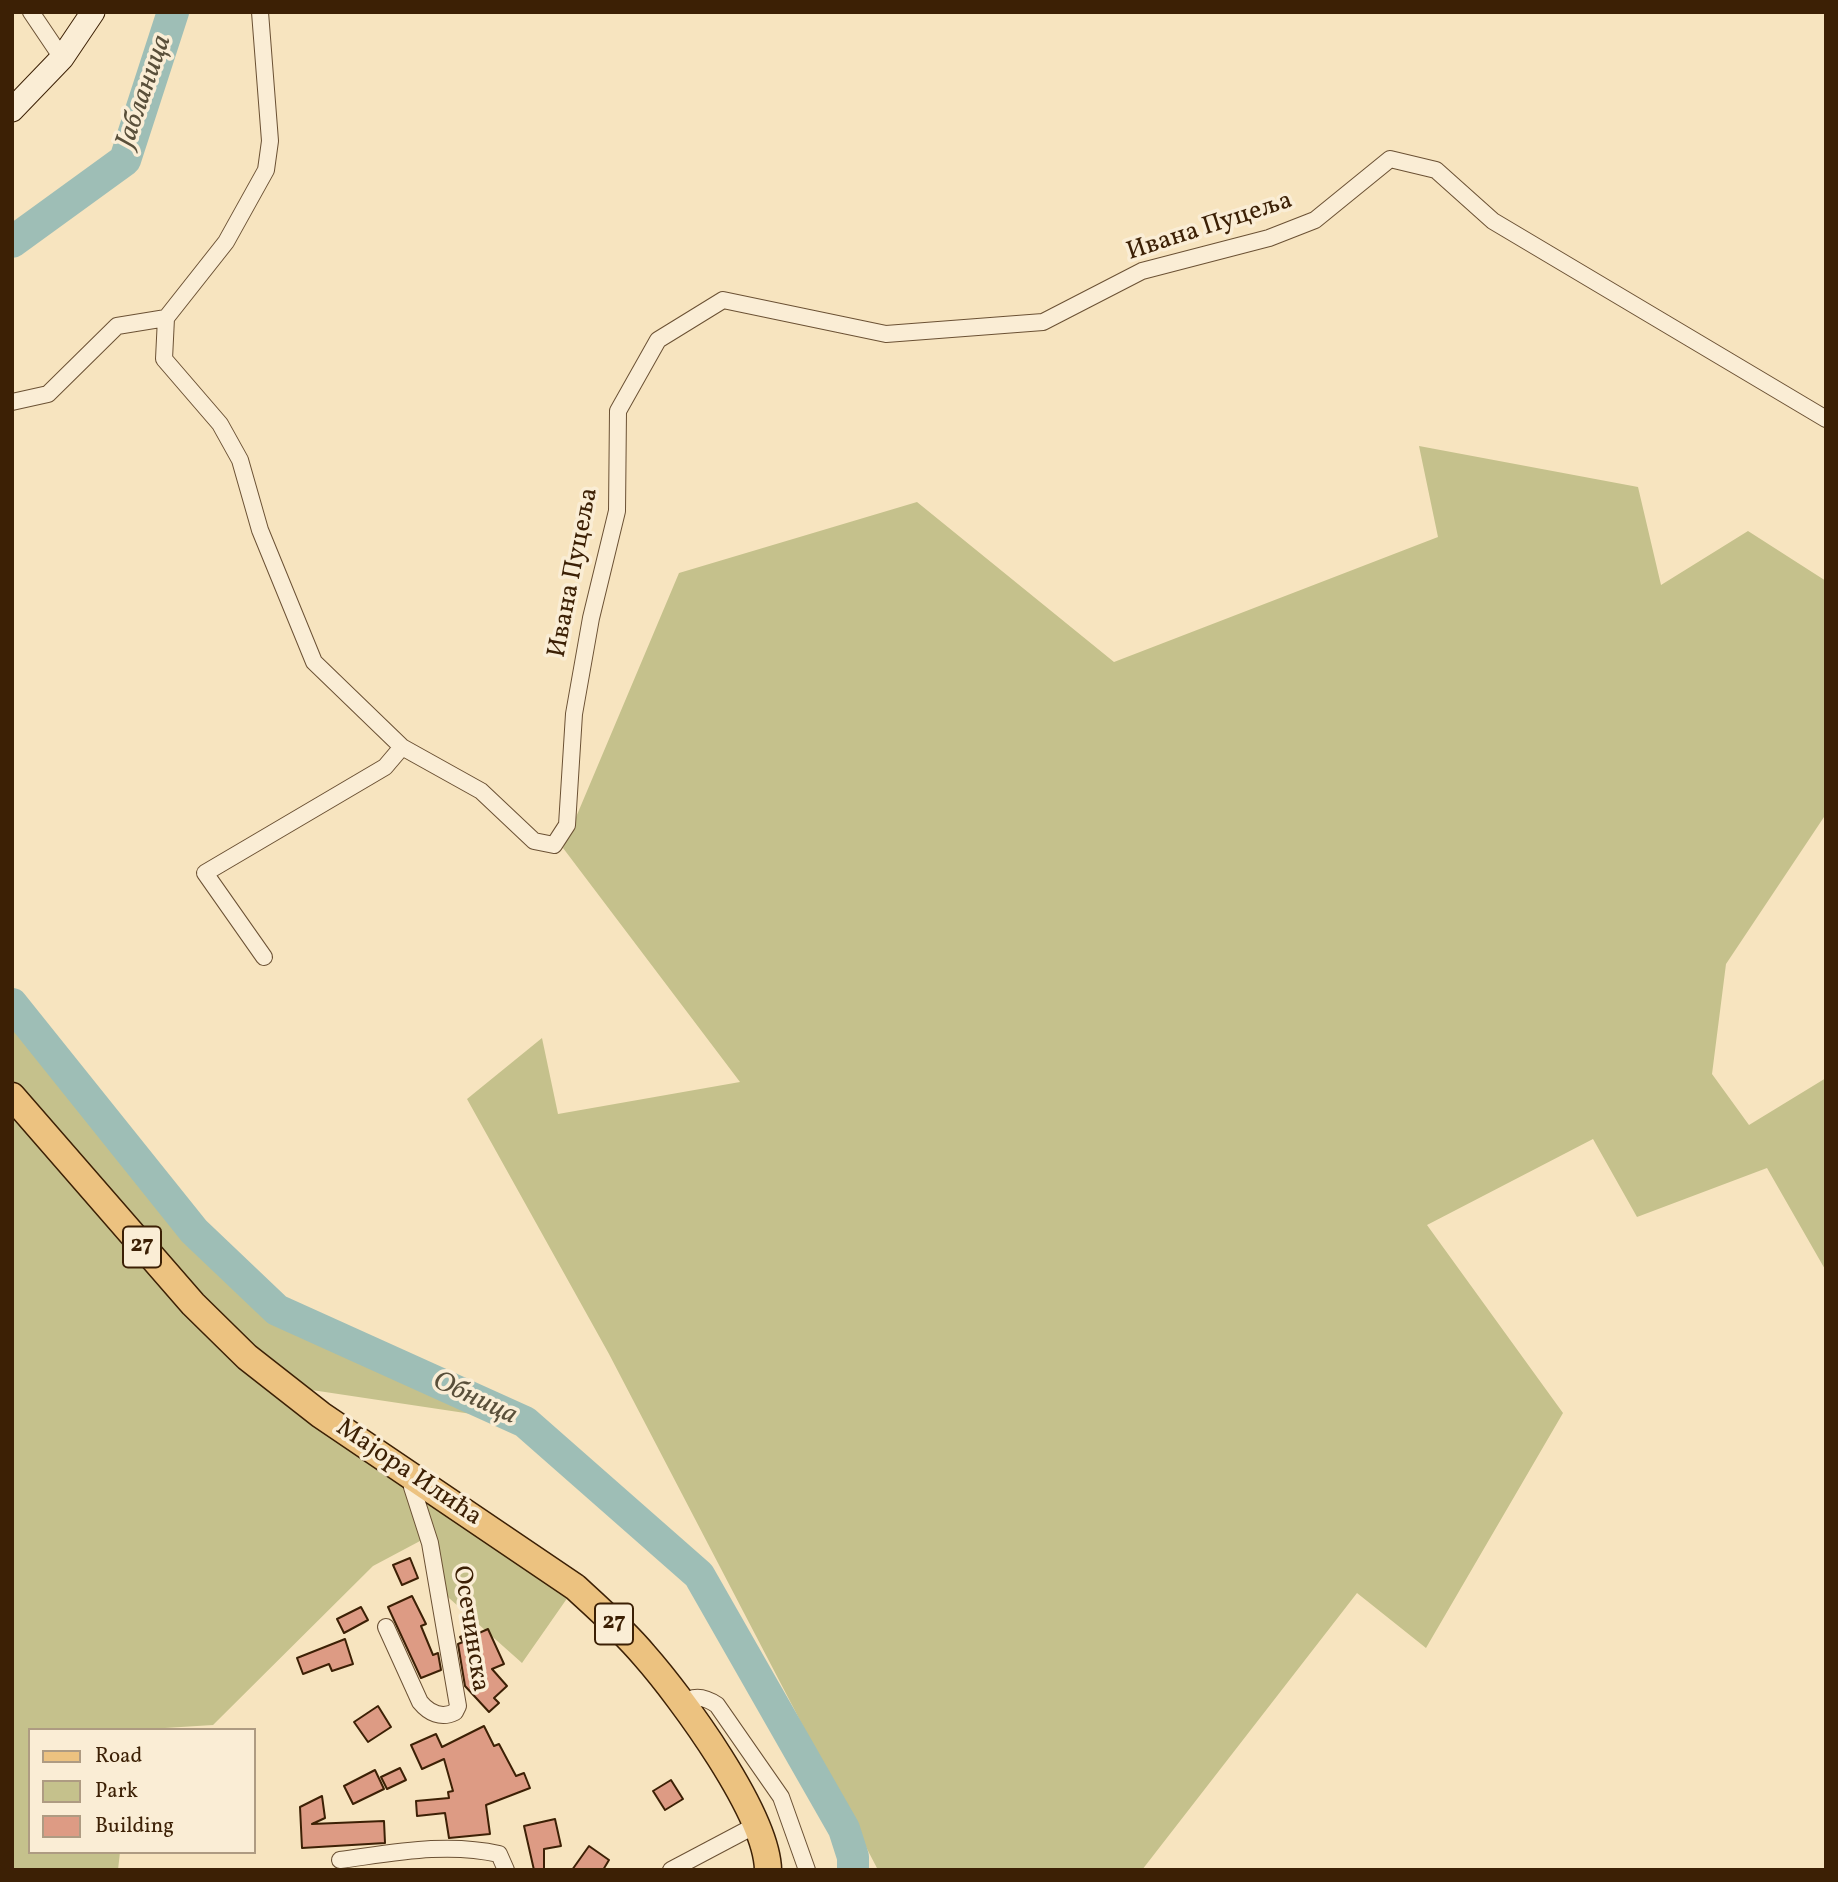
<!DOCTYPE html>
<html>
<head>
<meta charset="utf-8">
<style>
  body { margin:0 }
  #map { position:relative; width:1838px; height:1882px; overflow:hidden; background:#f7e4bf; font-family:Vollkorn,serif }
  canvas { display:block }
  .frame { position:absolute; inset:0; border:14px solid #3c2005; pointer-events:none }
  .legend { position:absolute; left:28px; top:1728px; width:228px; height:126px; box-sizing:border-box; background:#faedd5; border:2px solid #ae9b82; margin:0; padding:9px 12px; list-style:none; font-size:21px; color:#3c2005 }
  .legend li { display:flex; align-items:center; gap:14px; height:35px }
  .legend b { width:35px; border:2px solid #ae9b82 }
</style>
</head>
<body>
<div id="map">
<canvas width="1838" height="1882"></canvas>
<div class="frame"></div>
<ul class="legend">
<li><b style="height:9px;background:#ecc280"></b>Road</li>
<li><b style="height:19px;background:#c5c18c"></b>Park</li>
<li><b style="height:19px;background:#dd9b84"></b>Building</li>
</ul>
</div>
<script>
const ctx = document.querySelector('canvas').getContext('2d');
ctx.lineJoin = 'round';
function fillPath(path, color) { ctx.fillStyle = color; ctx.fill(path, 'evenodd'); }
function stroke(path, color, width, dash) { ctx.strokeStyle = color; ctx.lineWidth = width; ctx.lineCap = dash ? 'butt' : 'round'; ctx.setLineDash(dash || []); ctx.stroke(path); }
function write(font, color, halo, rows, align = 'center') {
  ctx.font = font + ' Vollkorn,serif'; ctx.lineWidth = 7; ctx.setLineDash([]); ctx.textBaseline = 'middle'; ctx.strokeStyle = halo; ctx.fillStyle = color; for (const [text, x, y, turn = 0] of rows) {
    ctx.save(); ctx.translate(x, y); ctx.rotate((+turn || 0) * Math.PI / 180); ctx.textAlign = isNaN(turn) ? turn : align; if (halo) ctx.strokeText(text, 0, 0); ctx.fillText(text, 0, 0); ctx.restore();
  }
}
const green = new Path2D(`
  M1419,446L1638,487L1661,585L1748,531L1826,581V814L1726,964L1712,1074L1749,1125L1826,1078V1271L1767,1168L1637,1217L1593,1139L1427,1225L1563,1413L1426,1648L1357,1593L1142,1870H878L609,1354L467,1099L542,1038L558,1114L740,1082L563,848L679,573L917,502L1114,662L1438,537Z
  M12,1004L194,1231L277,1310L525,1422L285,1386L575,1587L522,1663L440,1590L420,1541L373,1566L213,1725L133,1730H30V1852H120L118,1870H12Z`);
const river = new Path2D(`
  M12,242L125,160L173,12
  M12,1004L194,1231L277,1310L525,1422L699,1575L844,1829L853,1857V1870`);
const building = new Path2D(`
  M410,1558L418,1578L402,1585L393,1565Z
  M412,1596L426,1624L421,1626L433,1655L438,1653L441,1670L421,1678L388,1607Z
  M361,1607L368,1620L344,1633L337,1619Z
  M477,1629L479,1633L488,1629L504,1664L492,1669L507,1686L494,1698L499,1703L489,1712L465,1686L458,1644L463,1642L460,1637Z
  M345,1639L353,1664L332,1671L329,1664L303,1674L297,1658Z
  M378,1706L391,1727L368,1742L354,1722Z
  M484,1726L494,1746L499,1744L516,1776L524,1773L530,1788L486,1805L490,1834L449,1838L445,1813L417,1816L416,1801L449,1798L448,1792L453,1791L444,1759L422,1769L411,1745L436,1734L442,1747Z
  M400,1768L406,1780L387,1789L381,1777Z
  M375,1770L384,1789L353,1804L344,1786Z
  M671,1780L683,1799L665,1810L653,1791Z
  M322,1796L325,1818L312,1824L384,1821L385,1843L302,1848L300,1807Z
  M555,1819L561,1846L544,1849V1870H534L524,1826Z
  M589,1846L609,1860L603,1870H572Z`);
const street = new Path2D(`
  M31,12L62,58
  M260,12L270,141L266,170L226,242L166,318L164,359L220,424L240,460L260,530L314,662L402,747L481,791L534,841L554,845L567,825L574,714L591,618L617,511L618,411L658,340L723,300L886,334L1043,322L1142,271L1269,238L1315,220L1390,159L1436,170L1493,221L1826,419
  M12,402L48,394L117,326L166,318
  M264,957L205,873L385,767L402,747
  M386,1627L420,1702C429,1713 441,1719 455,1712L458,1706L430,1543L412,1487L413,1477
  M682,1705C693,1694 705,1697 717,1705L781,1797L807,1870
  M340,1860C393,1853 446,1842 499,1854L506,1870
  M671,1870L758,1824`);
const secondary = new Path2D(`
  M12,110L62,58L93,12`);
const primary = new Path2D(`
  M12,1096L193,1304L247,1357L321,1415L575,1587C599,1609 623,1630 644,1655C682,1698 767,1814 768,1870`);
const shields = [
  [142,1247,38],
  [614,1624,38]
];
const shieldNames = [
  ["27",142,1247],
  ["27",614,1624]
];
const streetNames = [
  ["Ивана Пуцеља",1210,228,-18],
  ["Ивана Пуцеља",575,573,-79],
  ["Мајора Илића",408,1474,34],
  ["Осечинска",469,1629,81]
];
const waterNames = [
  ["Јабланица",146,92,-71],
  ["Обница",474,1400,25]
];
fillPath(green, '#c5c18c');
stroke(river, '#9ebeb6', 32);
fillPath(building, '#dd9b84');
stroke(building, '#3c2005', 2);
stroke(street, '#6b5134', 18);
stroke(secondary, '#3c2005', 25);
stroke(primary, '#3c2005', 29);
stroke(street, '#faedd5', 16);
stroke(secondary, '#faedd5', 23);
stroke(primary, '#ecc280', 26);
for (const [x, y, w] of shields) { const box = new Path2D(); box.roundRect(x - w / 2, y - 20.5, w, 41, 5); ctx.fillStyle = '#faedd5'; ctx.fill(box); stroke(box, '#3c2005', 2); }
write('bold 24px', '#3c2005', null, shieldNames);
write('26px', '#3c2005', '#faedd5', streetNames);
write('italic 28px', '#594f3a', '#faedd5', waterNames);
</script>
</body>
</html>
